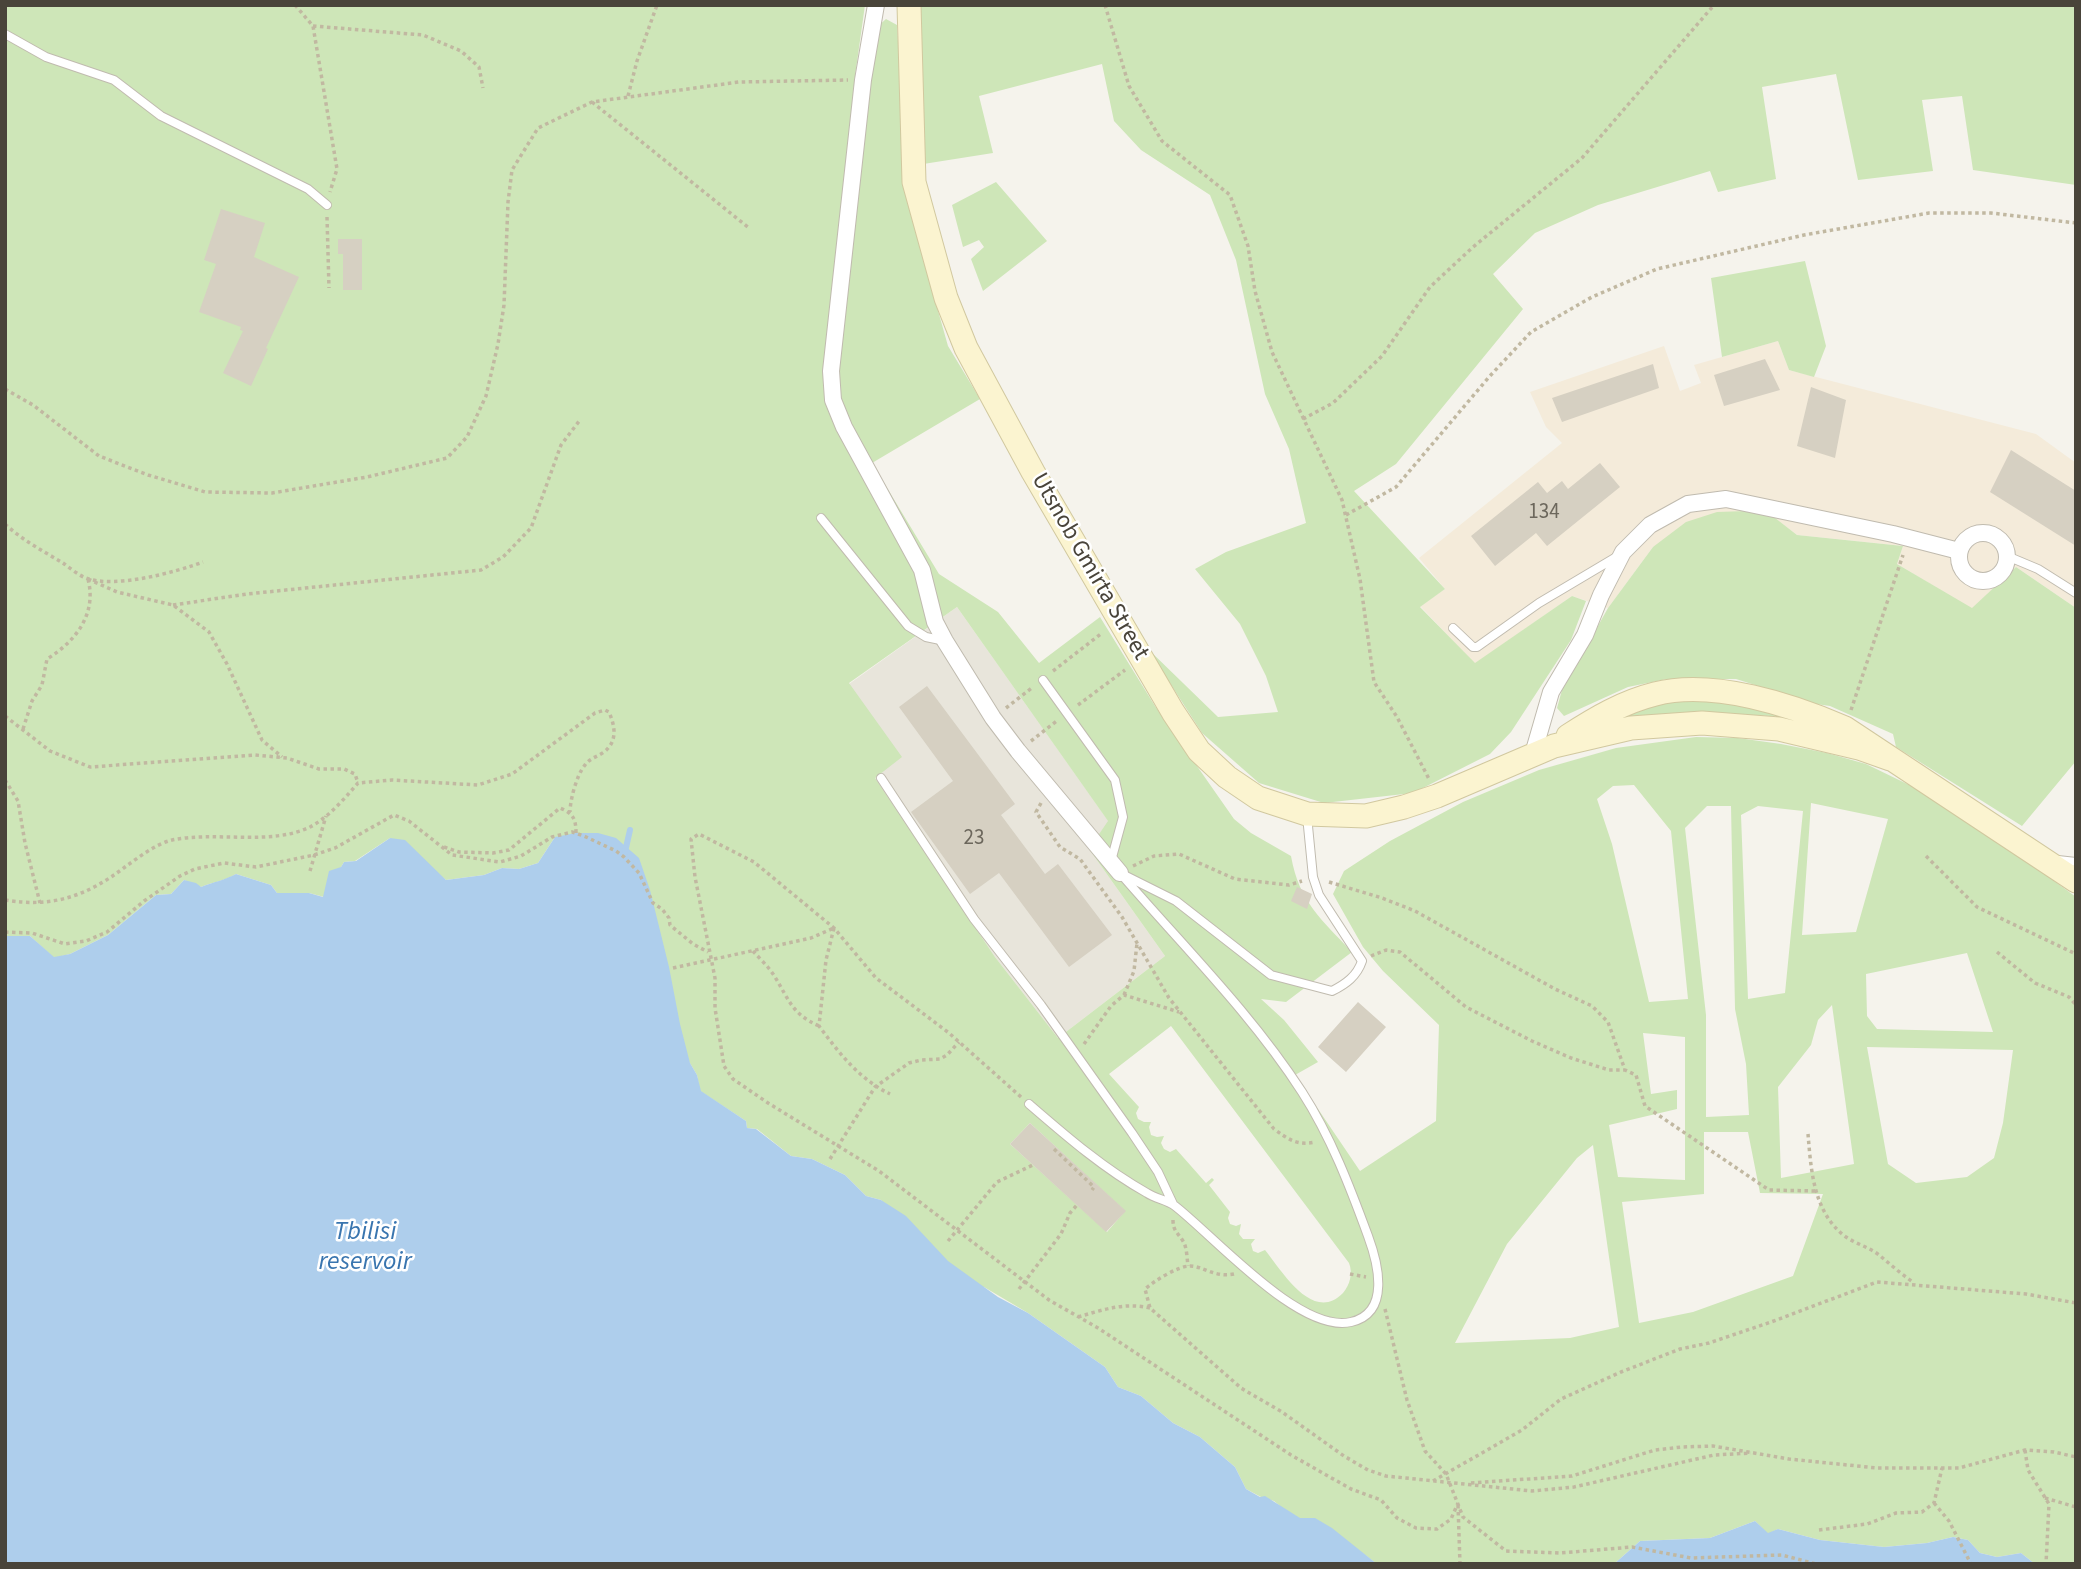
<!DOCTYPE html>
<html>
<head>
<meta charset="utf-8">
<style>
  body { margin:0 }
  #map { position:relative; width:2081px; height:1569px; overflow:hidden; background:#f5f3ec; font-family:"Source Sans 3",sans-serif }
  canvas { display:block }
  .frame { position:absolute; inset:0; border:7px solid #49443a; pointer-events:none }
</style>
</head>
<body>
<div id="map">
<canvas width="2081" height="1569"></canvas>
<div class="frame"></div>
</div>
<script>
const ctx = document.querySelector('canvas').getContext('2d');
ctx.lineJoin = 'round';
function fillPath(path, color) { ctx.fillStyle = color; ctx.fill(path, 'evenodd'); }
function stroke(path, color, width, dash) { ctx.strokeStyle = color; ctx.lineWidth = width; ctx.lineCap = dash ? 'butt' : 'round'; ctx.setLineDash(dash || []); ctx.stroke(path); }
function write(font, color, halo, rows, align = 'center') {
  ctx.font = font + ' "Source Sans 3",sans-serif'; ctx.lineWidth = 5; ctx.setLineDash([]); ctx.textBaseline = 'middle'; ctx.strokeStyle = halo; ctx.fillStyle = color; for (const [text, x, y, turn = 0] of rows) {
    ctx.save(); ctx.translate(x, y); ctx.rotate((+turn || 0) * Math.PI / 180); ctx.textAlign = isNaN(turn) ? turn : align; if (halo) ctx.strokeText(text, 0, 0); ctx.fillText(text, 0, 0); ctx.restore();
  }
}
const residential = new Path2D(`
  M957,607L1109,822L1089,849L1165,956L1058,1038L995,957L874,778L849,684Z`);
const commercial = new Path2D(`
  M1778,341L1789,370L2036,434L2076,463V608L2016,567L1972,609L1897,564L1903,546L1797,535L1769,514L1653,547L1608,608L1572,596L1475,664L1420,606L1445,589L1419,558L1562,443L1546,427L1530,392L1664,346L1680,391L1701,383L1694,365Z`);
const green = new Path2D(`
  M5,5H865L855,76L826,352L877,27L886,19L897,25L908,205L948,346L980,399L872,463L939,574L998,612L1039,663L1100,617L1155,706L1234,819L1251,833L1291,856C1299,902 1322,920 1352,952L1286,1002L1261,999L1284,1020L1318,1062L1295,1075L1360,1171L1436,1121L1439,1025L1383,971L1363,947L1333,894L1344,871L1390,841L1463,802L1539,770L1616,748L1696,737L1738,738L1781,744L1827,753L1866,764L1932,796L1972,821L2076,897V1564H2035L2021,1553L1997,1557L1980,1553L1968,1540L1953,1537L1927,1543L1884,1547L1820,1540L1778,1529L1768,1534L1755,1521L1710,1538L1640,1541L1614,1564H1377L1361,1552L1286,1511L1274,1501L1261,1497L1246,1489L1235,1467L1200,1437L1173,1423L1141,1396L1118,1387L1105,1367L1028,1313L984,1287L978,1294L881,1200L866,1196L845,1175L812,1159L791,1156L757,1129L747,1128L746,1121L700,1091L697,1075L555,837L538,863L519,869L502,868L484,875L446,880L390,838L355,861L344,862L324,897L309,893H277L271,885L236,874C225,881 213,882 201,887L184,880L171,894L156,895L108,935L70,954L54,958L30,936H5ZM957,607L1108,821L1089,849L1165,956L1058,1038L995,957L875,778L902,757L849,683ZM1634,785L1671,831L1688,999L1649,1002L1612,844L1597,799L1613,786ZM1811,803L1888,819L1856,932L1802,935ZM1707,806H1731L1735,1009L1746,1064L1749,1115L1706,1117V1015L1685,828ZM1758,806L1803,811L1785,993L1748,999L1741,815ZM1967,953L1993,1032L1877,1029L1867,1016L1866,974ZM1832,1005L1854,1164L1781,1178L1778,1087L1811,1045L1818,1020ZM1171,1026L1349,1263C1353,1273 1350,1285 1343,1293C1313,1324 1282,1271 1265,1250L1258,1253L1253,1251L1251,1244L1255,1239H1243L1239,1234L1241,1224L1236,1226L1230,1224L1228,1218L1230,1212L1209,1185L1214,1180L1212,1178L1206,1183L1176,1149L1170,1152L1164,1149L1161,1143L1164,1136L1157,1137L1151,1135L1149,1127L1151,1122H1144L1138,1119L1136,1113L1139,1107L1109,1074ZM1643,1033L1685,1037V1180L1618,1177L1609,1125L1677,1109V1090L1651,1094ZM1867,1047L2013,1050L2003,1123L1994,1158L1967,1177L1916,1183L1888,1164ZM1030,1123L1125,1211L1107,1232L1010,1144ZM1704,1132H1748L1760,1193L1823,1194L1793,1276L1693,1312L1639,1323L1622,1202L1704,1194ZM1593,1145L1619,1327L1570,1338L1455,1343L1507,1244L1577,1158Z
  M918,5H2076V185L1973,170L1962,96L1922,100L1933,171L1858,180L1836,74L1762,87L1776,179L1718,192L1710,171L1598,205L1535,233L1493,274L1523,309L1396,464L1354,491L1445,589L1420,607L1475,663L1572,596L1586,601L1571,640L1511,732L1490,754L1413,793L1324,803L1259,783L1202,733L1148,649L1218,717L1278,712L1266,676L1240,624L1195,569L1226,552L1306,523L1289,449L1265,394L1236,260L1210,195L1141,150L1114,121L1102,64L979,96L993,153L917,165Z
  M996,182L1047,241L983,291L971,259L984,247L979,240L963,247L952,205Z
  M1805,261L1826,346L1814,377L1789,370L1778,341L1722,357L1711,278Z
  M1747,511L1770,514L1797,535L1903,546L1897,564L1972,608L2016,567L2076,608V761L2022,826L1896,747L1893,734L1830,706L1816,704L1736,679H1667L1628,687L1564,716L1557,708L1562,690L1608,608L1653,547L1686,522L1717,512Z
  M1682,699C1720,702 1756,706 1792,717L1727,714L1599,725L1654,701Z`);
const water = new Path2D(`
  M576,833H598L616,838L639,858L650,890L669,967L680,1024L690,1063L697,1075L701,1091L746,1121L747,1128L756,1129L791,1156L812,1159L845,1175L866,1196L881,1200L906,1216L948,1261L998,1297L1028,1313L1105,1367L1118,1387L1141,1396L1173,1423L1200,1437L1235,1467L1246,1489L1260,1497L1265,1496L1300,1518H1315L1332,1528L1377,1564H5V936H30L54,957L70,954L108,935L156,895L171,894L184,880L196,883L201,887C213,882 225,880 236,874L271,885L277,893H309L323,897L329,871L341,867L344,862L356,861L390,838L405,840L446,880L484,875L502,868L519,869L538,863L555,837Z
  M1755,1521L1768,1533L1778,1529L1820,1540L1884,1547L1927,1543L1953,1537L1968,1540L1980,1553L1997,1557L2021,1553L2035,1564H1614L1640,1541L1710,1538Z`);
const stream = new Path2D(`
  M625,852L630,830`);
const building = new Path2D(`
  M221,209L265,223L254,257L299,277L266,348L268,349L251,386L223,373L243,331L240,330L241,327L199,312L216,264L204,260Z
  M338,239H362V290H343V254H338Z
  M1765,359L1780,390L1724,406L1714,375Z
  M1653,364L1659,388L1562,422L1552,398Z
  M1811,387L1846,400L1835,458L1797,446Z
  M2011,450L2076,491V546L1990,492Z
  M1600,463L1620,487L1547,546L1536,533L1495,566L1471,536L1538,482L1547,493L1562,481L1568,489Z
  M927,686L1015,804L1001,815L1045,874L1058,864L1112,935L1069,967L999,873L970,894L911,812L953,781L899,707Z
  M1297,887L1312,894L1307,909L1291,901Z
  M1358,1002L1386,1027L1346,1072L1318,1047Z
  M1030,1123L1126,1211L1106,1232L1010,1144Z`);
const path = new Path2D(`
  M295,5L313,26L337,169L330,192
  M1105,5L1129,86L1162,141L1230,195L1248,246L1255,291L1272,352L1342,500L1360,579L1374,682L1397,717L1429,779
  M313,26L423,35L461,51L479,67L483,88
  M628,96L637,61L657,5
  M592,102L749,228
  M327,217L329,288
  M5,389L33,405L99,456L148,475L205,492L272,493L367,477L447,458L467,437L486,396L498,344L504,305L508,202L512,170L538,128L592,102L739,82L848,80
  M1303,419L1333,403L1382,356L1430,287L1473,247L1582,158L1714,5
  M1346,515L1396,487L1489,377L1531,332L1592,297L1657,269L1804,235L1929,213H1991L2076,223
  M5,524C22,540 43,551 63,563C70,568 78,575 86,578C114,589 176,572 203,562
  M88,579L117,592L173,605L209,632L227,664L262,740L282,757
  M173,605L247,594L481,570L503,557L531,528L561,445L580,420
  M1053,671L1102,633
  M1078,705L1125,670
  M1006,708L1033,687
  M1851,710L1903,555
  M5,716L50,751L90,767L255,755L287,758L319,769H344L355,774L358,783
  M23,729L32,701L42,685L47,659C76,641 97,614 88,579
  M1031,741L1058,720
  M5,780L18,801L25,843L40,903
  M1041,803L1036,812L1060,847L1080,859L1122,917L1169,998L1274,1129C1288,1139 1297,1146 1315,1142
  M444,847L459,852L493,853L509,850L560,808C573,813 576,819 576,833
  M1926,856L1977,907L2076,954
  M1133,866L1154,856L1179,854L1235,879L1289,885L1302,881
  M310,871L326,816
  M1329,882L1382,898L1415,911L1555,989L1592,1006L1608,1022L1625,1070L1636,1075L1645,1106L1769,1190L1816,1191
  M5,900C53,908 87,896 125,867C139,857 156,844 172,840C215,831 271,846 310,827C329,817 344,799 358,783L392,780L478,785L512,774L595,713L605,710L609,712C615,726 618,741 604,752C597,757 590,758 585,765C577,774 570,800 570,812
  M834,928L826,960L819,1026C839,1053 859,1079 890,1094
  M5,932L32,933L65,944L86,941L107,932L144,901L180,876L195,869L224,863L256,867L314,855L335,848L394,815L409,821L452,855L500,862L521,856L552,837L572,832L584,836L616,851L624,857L639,873L653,903L662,909L669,918L670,925L693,944L708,952
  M753,951C760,959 769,967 775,977C789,1000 792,1014 819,1026
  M1997,952L2035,983L2069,997L2076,1005
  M1371,956L1386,950L1400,952L1466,1007L1532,1041L1571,1058L1609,1070H1625
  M673,968L811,938L834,928
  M1124,995L1134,971L1137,943
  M1084,1044L1111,1006L1124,995L1179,1012
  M1021,1097L949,1033L876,978L834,928L754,862L699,834L691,839L695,877L715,978V1008L724,1066L733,1079L768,1103L879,1171L1049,1300L1098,1328L1291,1455L1351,1489L1381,1500L1397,1518L1416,1528L1437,1529L1451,1519L1458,1503
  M1808,1134C1811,1169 1813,1213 1846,1237C1856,1244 1869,1247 1879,1255C1890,1264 1901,1274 1913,1282
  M1054,1149L1094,1187L1092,1190
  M830,1159L875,1087L909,1063L921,1060L940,1059L947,1055L959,1042
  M1173,1220C1173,1231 1178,1233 1183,1241C1187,1247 1187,1259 1188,1266
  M948,1241L997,1182L1033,1165
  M1234,1274C1215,1278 1203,1266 1190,1266C1178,1266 1154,1281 1145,1289L1150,1308L1241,1388L1282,1412L1344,1456L1368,1470L1386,1476L1532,1491L1574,1487L1714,1455L1751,1453
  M1350,1274L1366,1277
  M1019,1289L1061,1234L1070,1213L1077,1205
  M1385,1309L1407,1400L1425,1451L1446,1474L1463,1517L1506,1551L1560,1553L1632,1547L1691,1558L1782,1555L1816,1564
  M1078,1317C1102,1310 1125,1302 1150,1308
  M2025,1450L2028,1470L2049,1504L2046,1564
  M1433,1481L1522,1430L1561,1399L1621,1372L1680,1349L1709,1343L1771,1322L1877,1282L2026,1294L2076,1303
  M1471,1483L1572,1476L1655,1450L1682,1447L1713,1446L1789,1459L1877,1468H1959L2025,1450L2054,1452L2076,1457
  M2045,1498L2076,1507
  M1934,1503L1949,1521L1971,1564
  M1458,1505L1460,1564
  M1819,1530L1867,1524L1896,1513L1922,1512L1934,1503L1942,1468`);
const service = new Path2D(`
  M5,34L46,57L114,80L161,116L308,189L327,205
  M821,518L908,626L926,637L945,641
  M2007,556L2038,569L2076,593
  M1453,628L1473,647H1477L1539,603L1618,556
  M1043,680L1115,780L1123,817L1111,861
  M881,778L974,919L1041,1005L1132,1133L1158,1172L1173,1204
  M2058,860L2076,862
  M1126,876L1176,901L1271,975L1332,991C1346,984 1357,976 1362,961L1319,895L1313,877L1307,816
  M1029,1104C1066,1136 1104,1169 1147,1193C1156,1199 1167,1200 1175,1206C1215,1237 1300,1334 1351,1322C1391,1313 1378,1263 1368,1236C1350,1187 1331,1137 1302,1092C1251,1013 1182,945 1120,873`);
const minor = new Path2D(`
  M876,5L863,80L831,371L833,400L844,427L922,570L935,622L945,641L993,718L1018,751L1120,873
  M1959 557a24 24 0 1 1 48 0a24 24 0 1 1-48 0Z
  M1533,754L1551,692L1585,635L1601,595L1623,552L1650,525L1688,504L1726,499L1893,534L1959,551`);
const secondary = new Path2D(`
  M909,5L914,182L946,298L966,348L1033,472L1173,712L1199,751L1227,777L1258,798L1307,814L1366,816L1404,807L1437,796L1554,746L1631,728L1702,723L1779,729L1859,748L1890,759
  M1568,736C1596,718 1623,702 1655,694C1713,679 1792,705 1845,728L2076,881`);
const numberNames = [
  ["134",1544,513],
  ["23",974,839]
];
const streetNames = [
  ["Utsnob Gmirta Street",1089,567,60]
];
const waterNames = [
  ["Tbilisi",365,1233],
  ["reservoir",365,1263]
];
fillPath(residential, '#e8e5db');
fillPath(commercial, '#f4ebda');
fillPath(green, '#cee6b8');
fillPath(water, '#aeceec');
stroke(stream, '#aeceec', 6);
fillPath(building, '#d6d0c2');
stroke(service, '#c0bbaf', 10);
stroke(minor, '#c0bbaf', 18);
stroke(secondary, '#d1c89f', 25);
stroke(path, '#c1b8a1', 3.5, [3.5, 3.5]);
stroke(service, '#fff', 8);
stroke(minor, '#fff', 16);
stroke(secondary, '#fbf4d0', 23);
write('21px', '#6c675c', null, numberNames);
write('24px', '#49443a', '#fff', streetNames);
write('italic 26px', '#3975af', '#fff', waterNames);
</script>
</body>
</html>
